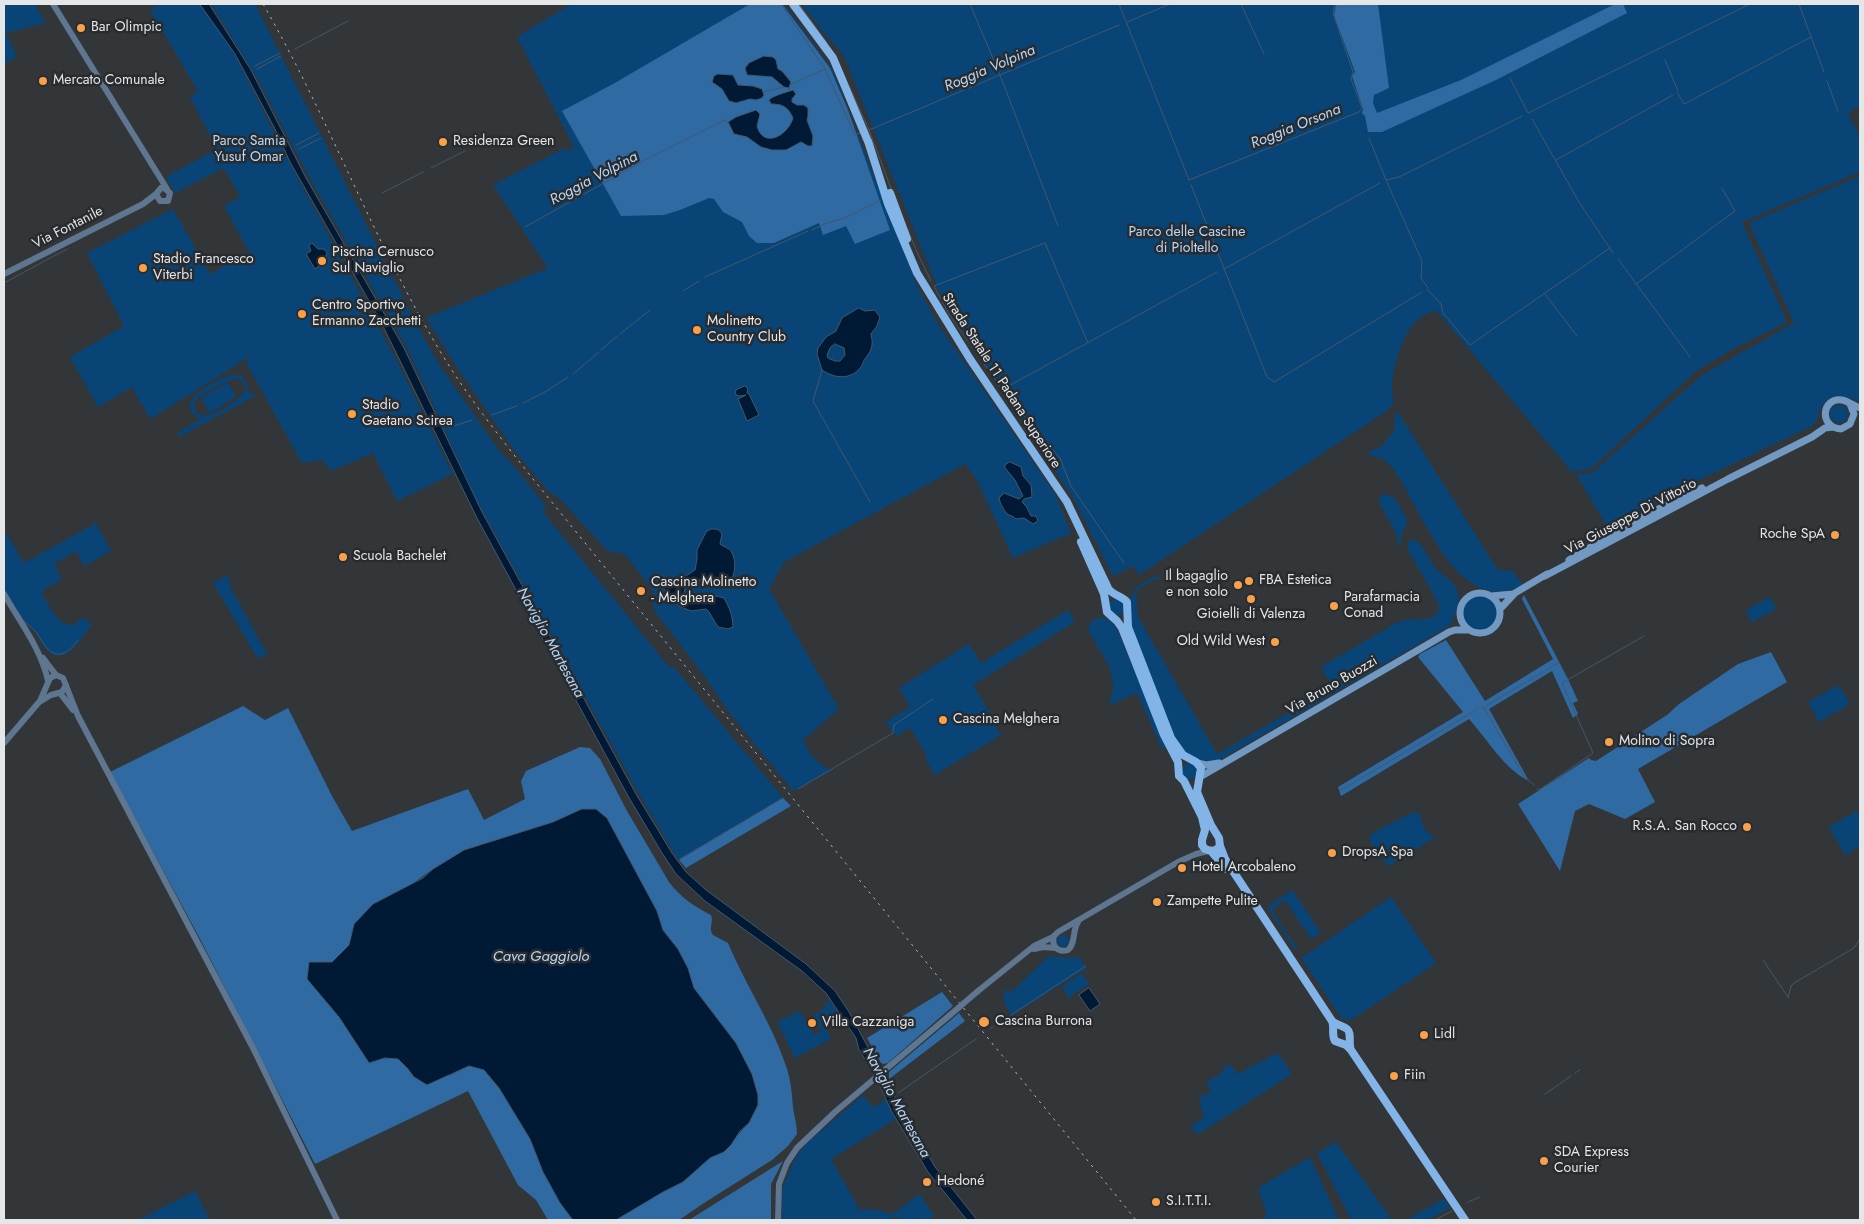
<!DOCTYPE html>
<html>
<head>
<meta charset="utf-8">
<style>
  body { margin:0 }
  #map { position:relative; width:1864px; height:1224px; overflow:hidden; background:#333639; font-family:Jost,sans-serif }
  canvas { display:block }
  .frame { position:absolute; inset:0; border:5px solid #e4e6e8; pointer-events:none }
</style>
</head>
<body>
<div id="map">
<canvas width="1864" height="1224"></canvas>
<div class="frame"></div>
</div>
<script>
const ctx = document.querySelector('canvas').getContext('2d');
ctx.lineJoin = 'round';
function fillPath(path, color) { ctx.fillStyle = color; ctx.fill(path, 'evenodd'); }
function stroke(path, color, width, dash) { ctx.strokeStyle = color; ctx.lineWidth = width; ctx.lineCap = dash ? 'butt' : 'round'; ctx.setLineDash(dash || []); ctx.stroke(path); }
function write(font, color, halo, rows, align = 'center') {
  ctx.font = font + ' Jost,sans-serif'; ctx.lineWidth = 5; ctx.setLineDash([]); ctx.textBaseline = 'middle'; ctx.strokeStyle = halo; ctx.fillStyle = color; for (const [text, x, y, turn = 0] of rows) {
    ctx.save(); ctx.translate(x, y); ctx.rotate((+turn || 0) * Math.PI / 180); ctx.textAlign = isNaN(turn) ? turn : align; if (halo) ctx.strokeText(text, 0, 0); ctx.fillText(text, 0, 0); ctx.restore();
  }
}
const green = new Path2D(`
  M4,4H35L46,23L6,33L17,57L4,64Z
  M160,4H205L235,55L291,166L397,361L453,474L397,501L373,453L331,471L322,460L302,463L246,363L252,355L150,419L132,387L98,407L70,357L124,326L87,253L173,209L210,274L249,252L224,206L240,197L224,168L175,193L166,177L217,149L190,97L198,91L150,10Z
  M211,4H255L417,325L438,363L503,456L507,458L547,507L542,511L670,668L674,667L783,798L679,860L677,858L638,792L478,503L407,348L309,177L257,78Z
  M571,4H784L833,71L918,288L938,324L1055,494L1071,533L1013,558L977,480L965,464L784,562L769,589L839,709L803,740L813,758L831,771L793,791L728,711L703,674L653,609L654,592L625,554L608,551L559,498L547,490L512,447L464,378L426,318L548,268L493,185L565,148L567,151L574,147L517,37Z
  M802,4H1860V106L1848,113L1860,138V172L1742,222L1787,322L1731,350L1695,372L1592,468L1571,472L1563,461L1436,310C1430,313 1423,315 1418,319C1401,335 1387,379 1394,402L1388,410L1139,575L1133,566L1113,576L1072,496L977,354L938,289L844,56L823,32Z
  M1860,176V402C1846,397 1830,390 1821,408C1818,415 1818,421 1812,426L1712,474L1686,485L1609,530L1576,474L1592,473L1702,375L1794,323L1749,223Z
  M234,374L243,377L248,386V394L252,392L255,396L179,437L177,433L201,419C167,403 219,378 234,374ZM235,378L241,380C243,383 246,386 245,391C244,397 196,433 194,404L199,396Z
  M228,383L236,397L209,413L201,398Z
  M1830 414a9 9 0 1 1 18 0a9 9 0 1 1-18 0Z
  M1397,411L1498,570L1513,571L1523,585C1455,620 1422,506 1391,466L1384,460L1366,453L1382,446L1385,442L1394,431L1395,414Z
  M1386,494L1395,498L1407,519V524L1402,534L1400,547L1397,542V535L1378,501L1382,495Z
  M96,523L111,551L84,566L76,551L54,564L62,579L41,592C49,604 57,627 73,625L82,618H84L92,624C83,636 65,669 47,650C41,645 39,637 34,631C23,619 11,607 5,591C1,583 4,542 4,530L24,563Z
  M1413,539C1423,542 1428,558 1434,566C1441,575 1454,581 1458,592C1461,602 1455,618 1449,626L1219,760C1199,762 1192,759 1178,746L1130,624L1131,598L1136,588L1153,577H1157L1160,580H1153L1136,591L1138,617L1217,754L1333,687L1321,667L1398,622C1410,617 1423,622 1435,616L1439,608L1438,603L1407,548L1409,542Z
  M227,575L232,590L267,654L258,659L213,583Z
  M1462 613a18 18 0 1 1 36 0a18 18 0 1 1-36 0Z
  M1770,597L1776,609L1752,622L1746,610Z
  M1109 607a8 8 0 1 1 16 0a8 8 0 1 1-16 0Z
  M1068,610L1075,622L973,685L993,718L994,724L1001,735L935,775L925,758L927,756L910,728L896,736L894,732H892L886,722L910,707L899,688L969,644L981,663Z
  M1102,617L1112,622L1117,629L1166,744L1163,751L1137,693L1112,704H1109C1121,675 1103,657 1089,632V625L1093,620Z
  M1839,685L1850,704L1819,722L1808,702Z
  M1182 771a8 8 0 1 1 16 0a8 8 0 1 1-16 0Z
  M1857,811L1860,817V846L1845,855L1829,827Z
  M1413,812L1420,814L1423,818L1420,820L1429,835L1432,834L1434,838L1388,866L1376,847L1374,848L1370,842V836L1374,832Z
  M1292,890L1321,933L1311,939L1285,900L1272,910L1297,948L1295,950L1267,907Z
  M1391,897L1436,963L1351,1020L1342,1019L1301,958Z
  M1057 941a6 6 0 1 1 12 0a6 6 0 1 1-12 0Z
  M1049,956L1072,958L1078,956L1087,968L1011,1016C1007,1007 1000,998 1005,989L1011,992Z
  M1082,973L1089,984L1068,998L1062,987Z
  M830,1001L841,1018L825,1027L831,1039L795,1058L777,1022L800,1011L814,1035L821,1031L813,1015L826,1008L824,1004Z
  M1278,1053L1291,1072L1289,1076L1200,1133H1196L1191,1126L1205,1116L1199,1107L1202,1104L1198,1098L1211,1091L1206,1082L1223,1072L1222,1069L1231,1064L1237,1074Z
  M863,1095L872,1107H875L886,1099L896,1117L894,1120L831,1159L859,1209L877,1210L892,1214L920,1194L934,1216L927,1220H918L915,1217L910,1220H900L896,1216L889,1220H782V1189L797,1155L806,1144Z
  M1336,1142L1392,1220H1351L1317,1153Z
  M1310,1157L1339,1220H1259L1267,1216L1258,1188Z
  M195,1191L210,1220H138Z
  M1444,1199L1450,1208L1427,1220H1410L1409,1218Z`);
const forest = new Path2D(`
  M750,4H782L830,68L848,110L890,230L855,244L846,226L823,235L819,223L774,243H757L749,236L742,222L723,212L714,199L709,198L680,210L664,215L621,216L562,111L613,84Z
  M1336,4H1378L1389,88L1374,95L1373,103L1377,113L1461,80L1615,4H1623L1627,13L1496,80L1382,132H1368L1365,116L1362,113L1363,109L1352,76L1355,72L1334,15Z
  M1524,595L1568,679L1578,701L1573,703L1578,714L1573,718L1552,671L1489,709L1529,781C1504,769 1488,740 1469,719L1341,796L1338,787L1463,712L1418,657L1420,654L1446,640L1485,701L1553,659L1522,599Z
  M1771,652L1787,682L1638,769L1655,802L1625,819L1589,804L1575,811L1560,871L1518,804L1589,758L1591,760L1596,761L1667,715L1679,704L1738,664Z
  M243,706L265,720L288,708L332,796L352,831L468,789L484,820L525,799L521,781L526,771L580,747L590,748L600,759L627,811L669,882C680,897 695,907 711,915C714,922 708,928 713,935L728,943C746,986 773,1025 787,1069C791,1082 792,1094 793,1107C794,1116 797,1124 797,1134L788,1146L772,1160L704,1203L679,1220H616L663,1192L683,1182L710,1158L724,1152L749,1122L718,1021L694,988L663,930L657,911L607,818L582,809L553,822L433,869L355,924L349,945L332,962L307,979L339,1017L385,1058L398,1059L408,1069L414,1077L451,1075L469,1066L484,1070L499,1088L530,1139L543,1172L560,1203L572,1218L575,1220H548L536,1200L518,1185L468,1091L315,1164L199,937L110,772Z
  M783,798L791,806L686,868L679,860Z
  M942,992L953,1006L888,1063L883,1064L881,1063L867,1038Z
  M959,1013L965,1021L889,1079V1072Z
  M783,1161L771,1184V1220H689Z`);
const water = new Path2D(`
  M200,4H209L251,70L306,178L404,348L482,512L636,794L672,853L686,872L706,890L806,964L835,991L849,1012L900,1107L935,1167L977,1220H967L928,1172L892,1112L873,1071L859,1050L856,1038L826,993L802,971L705,901L676,874L662,853L628,796L477,518L381,322L290,162L274,127L235,54Z
  M764,56L773,57L776,60L778,69L782,71L791,82L789,88L784,87L772,77L747,75L745,68L749,63Z
  M718,74L733,75L738,85L753,86L762,89L764,95L762,98L756,100L750,99L736,103L729,101L722,89L712,82L714,76Z
  M793,90L796,94L792,99V102L797,105H804L808,108V116L807,120L813,136L812,146H808L801,142L786,150H772L761,147L747,137L734,134L728,122L736,117L756,110L760,114L757,126C763,149 788,136 793,118C788,107 783,104 771,104L769,100C772,96 787,92 793,90Z
  M312,243L318,249H324L327,253L325,258L317,260L319,266L315,269L306,254L311,251L309,246Z
  M859,308L865,311L875,310L880,317L877,326L871,334C874,346 871,351 865,359C863,361 863,364 861,367C851,380 835,379 822,370L817,354L818,348L826,337L836,331L842,318ZM835,344L844,348L845,355L840,361H835L828,358L827,355L830,348Z
  M745,386L748,389L747,393L749,394L759,415L747,421L738,399L746,395L739,396L735,394L736,390Z
  M1010,462L1021,467L1023,476L1031,485L1032,497L1024,499L1022,502L1026,506L1031,516H1036L1038,521L1033,524L1024,518L1016,519C1014,517 1012,516 1009,515C1004,512 1000,503 999,498L1004,493L1019,499L1023,496L1015,480L1005,468V465Z
  M711,529C717,529 719,529 722,534L720,544C724,547 730,548 732,553C737,562 736,585 721,585C717,586 714,583 710,581C701,576 693,583 685,587L683,598L686,602L691,604L712,595L724,598C729,607 733,616 733,627L728,629L718,627L709,612L706,609L691,611L679,606C673,594 661,590 656,577L657,574C662,574 663,577 668,579C677,582 688,575 695,570L697,559V550L706,532Z
  M582,809H596L607,818L657,911L663,930L678,949L688,968L694,988L736,1043L752,1074L758,1095V1105L749,1123L740,1131L731,1145L724,1152L710,1158L683,1182L663,1192L616,1220H575L572,1219L560,1203L543,1172L530,1139L499,1088L484,1070L469,1066L427,1085L414,1077L408,1069L398,1059L385,1058L369,1063L339,1017L307,979L309,962H332L349,945L354,924L373,904L423,878L433,869L464,850L553,822Z
  M1089,988L1100,1004L1090,1011L1079,995Z`);
const stream = new Path2D(`
  M781,4L825,69
  M799,4L827,43
  M970,4L1000,75L1058,226
  M1119,4L1189,180
  M1241,4L1264,54
  M1799,4L1824,72
  M1127,22L1170,4
  M295,49L348,21
  M836,57L869,130L892,191
  M1665,60L1678,91
  M255,66L280,53
  M257,69L281,56
  M1510,78L1528,113
  M1827,81L1838,111
  M790,85L825,69L855,135L860,133
  M789,88L790,91
  M763,92L784,87
  M1677,92L1684,104L1811,37
  M1528,113L1750,4
  M1532,119L1579,202L1613,253
  M869,130L1119,25
  M1369,138L1386,180L1422,261L1421,278L1428,288
  M296,145L319,133
  M299,149L321,138
  M1556,160L1673,95
  M431,168L465,151
  M1189,180L1359,112L1362,108L1351,79L1353,72L1333,13L1335,4
  M1386,180L1399,177L1522,116
  M1191,185L1267,377L1274,382L1422,292
  M382,193L423,172
  M525,227L645,160L725,120L728,122
  M907,228L917,252L931,281
  M812,230L827,223L845,218L881,200
  M1618,259L1690,357
  M1224,269L1380,183
  M705,277L808,231
  M4,283L67,249
  M1636,284L1735,211L1722,188
  M1427,289L1441,304L1443,313L1470,345L1610,248
  M683,291L699,281
  M1545,294L1577,336
  M620,334L650,310
  M1088,343L1045,243L934,286L949,314L1006,395L1060,458L1071,486L1124,563
  M601,350L617,336
  M822,370L813,401L870,502
  M573,374L599,352
  M1003,389L1217,272
  M523,403L545,392L568,377
  M491,415L517,406
  M448,428L472,420
  M24,621C28,625 33,628 36,632C41,638 43,645 48,649C60,661 71,650 78,640
  M1484,707L1558,663
  M1481,708H1484L1524,776L1534,785
  M798,789L893,733L894,725L933,699
  M1537,789L1539,790L1593,753L1562,683L1644,636
  M1341,790L1478,709
  M680,859L783,798
  M1763,960L1788,997
  M1788,998L1791,986L1794,983L1854,948L1860,939
  M1011,1015L1086,966
  M990,1029L993,1027
  M1575,1073L1580,1070
  M898,1093L976,1039
  M1545,1094L1571,1076
  M1468,1202L1480,1197
  M1435,1220L1452,1211`);
const tertiary = new Path2D(`
  M53,4L167,189
  M156,194L160,201H168L170,193L164,188
  M4,274L143,204L156,194L161,188
  M4,594C20,622 41,649 48,681
  M43,658L56,675
  M60,693L73,710
  M41,701L51,695L62,692L66,685
  M4,743L40,701L50,678L56,675L63,678L78,716L252,1046L337,1220
  M1054,936C1051,946 1058,953 1068,950C1076,943 1072,931 1078,922
  M1034,949L1043,947L1056,948
  M978,991L1034,946L1053,937L1058,932L1178,862L1196,854L1208,851
  M778,1220L779,1184L787,1163L797,1148L835,1112L950,1015`);
const secondary = new Path2D(`
  M1850,404L1854,414L1850,424L1841,429C1818,427 1822,397 1842,400C1848,401 1854,406 1860,408
  M1569,560L1634,521L1702,488
  M1545,576L1728,479L1812,437L1825,428L1833,427
  M1460 613a20 20 0 1 1 40 0a20 20 0 1 1-40 0Z
  M1491,596L1513,594
  M1500,609L1515,593L1547,574
  M1198,763L1206,765L1219,763
  M1200,777L1449,632L1455,630H1469`);
const primary = new Path2D(`
  M793,4L833,58L869,144
  M868,141L888,204L917,273L970,359L1067,502L1108,588C1113,596 1121,595 1127,602L1128,627L1171,738L1183,755L1196,762L1201,768L1197,792L1211,825L1219,838L1220,846L1225,859L1332,1021C1335,1028 1331,1034 1335,1041L1346,1045L1351,1050L1465,1220
  M890,193L907,239
  M1081,542L1104,594L1107,612L1117,621L1122,628L1164,735L1178,762L1179,776L1184,781L1202,817L1205,830L1202,840V845L1205,849L1211,851L1216,850L1220,846
  M1211,851L1226,869
  M1332,1021C1336,1025 1342,1025 1347,1029C1352,1033 1348,1043 1351,1050`);
const rail = new Path2D(`
  M263,4C325,111 368,227 430,334C459,386 496,432 533,479L1136,1220`);
const tertiaryBridge = new Path2D(`
  M950,1015L978,991`);
const markers = [
  [81,28,5,"#f8a14a"],
  [43,81,5,"#f8a14a"],
  [443,142,5,"#f8a14a"],
  [322,261,5,"#f8a14a"],
  [143,268,5,"#f8a14a"],
  [302,314,5,"#f8a14a"],
  [697,330,5,"#f8a14a"],
  [352,414,5,"#f8a14a"],
  [1835,535,5,"#f8a14a"],
  [343,557,5,"#f8a14a"],
  [1249,581,5,"#f8a14a"],
  [1238,585,5,"#f8a14a"],
  [641,591,5,"#f8a14a"],
  [1251,599,5,"#f8a14a"],
  [1334,606,5,"#f8a14a"],
  [1275,642,5,"#f8a14a"],
  [943,720,5,"#f8a14a"],
  [1609,742,5,"#f8a14a"],
  [1747,827,5,"#f8a14a"],
  [1332,853,5,"#f8a14a"],
  [1182,868,5,"#f8a14a"],
  [1157,902,5,"#f8a14a"],
  [984,1022,6,"#f8a14a"],
  [812,1023,5,"#f8a14a"],
  [1424,1035,5,"#f8a14a"],
  [1394,1076,5,"#f8a14a"],
  [1544,1161,5,"#f8a14a"],
  [927,1182,5,"#f8a14a"],
  [1156,1202,5,"#f8a14a"]
];
const poiNames = [
  ["Bar Olimpic",91,28],
  ["Mercato Comunale",53,81],
  ["Residenza Green",453,142],
  ["Piscina Cernusco",332,253],
  ["Sul Naviglio",332,269],
  ["Stadio Francesco",153,260],
  ["Viterbi",153,276],
  ["Centro Sportivo",312,306],
  ["Ermanno Zacchetti",312,322],
  ["Molinetto",707,322],
  ["Country Club",707,338],
  ["Stadio",362,406],
  ["Gaetano Scirea",362,422],
  ["Roche SpA",1825,535,"right"],
  ["Scuola Bachelet",353,557],
  ["Il bagaglio",1228,577,"right"],
  ["e non solo",1228,593,"right"],
  ["FBA Estetica",1259,581],
  ["Cascina Molinetto",651,583],
  ["- Melghera",651,599],
  ["Parafarmacia",1344,598],
  ["Conad",1344,614],
  ["Gioielli di Valenza",1251,615,"center"],
  ["Old Wild West",1265,642,"right"],
  ["Cascina Melghera",953,720],
  ["Molino di Sopra",1619,742],
  ["R.S.A. San Rocco",1737,827,"right"],
  ["DropsA Spa",1342,853],
  ["Hotel Arcobaleno",1192,868],
  ["Zampette Pulite",1167,902],
  ["Cascina Burrona",995,1022],
  ["Villa Cazzaniga",822,1023],
  ["Lidl",1434,1035],
  ["Fiin",1404,1076],
  ["SDA Express",1554,1153],
  ["Courier",1554,1169],
  ["Hedoné",937,1182],
  ["S.I.T.T.I.",1166,1202]
];
const parkNames = [
  ["Parco Samia",249,142],
  ["Yusuf Omar",249,158],
  ["Parco delle Cascine",1187,233],
  ["di Pioltello",1187,249]
];
const streetNames = [
  ["Via Fontanile",68,228,-27],
  ["Strada Statale 11 Padana Superiore",1001,381,57],
  ["Via Giuseppe Di Vittorio",1631,517,-28],
  ["Via Bruno Buozzi",1332,686,-30]
];
const waterNames = [
  ["Roggia Volpina",990,69,-23],
  ["Roggia Orsona",1296,127,-22],
  ["Roggia Volpina",594,179,-28],
  ["Naviglio Martesana",550,643,61],
  ["Cava Gaggiolo",541,957],
  ["Naviglio Martesana",896,1103,61]
];
fillPath(green, '#084476');
fillPath(forest, '#306aa3');
fillPath(water, '#001a36');
stroke(water, '#44576b', 1);
stroke(stream, '#44576b', 1);
stroke(tertiary, '#5e768f', 6);
stroke(secondary, '#7299c2', 7);
stroke(primary, '#82b4e8', 8);
stroke(rail, '#b1b3b6', 1, [2.5, 5]);
stroke(tertiaryBridge, '#5e768f', 6);
for (const [x, y, r, color] of markers) { const dot = new Path2D(); dot.arc(x, y, r, 0, 2 * Math.PI); ctx.fillStyle = color; ctx.fill(dot); stroke(dot, '#292c2f', 2); }
write('14px', '#e4e6e8', '#292c2f', poiNames, 'left');
write('14px', '#bad8f9', '#292c2f', parkNames);
write('14px', '#e4e6e8', '#292c2f', streetNames);
write('italic 15px', '#b7d6f6', '#292c2f', waterNames);
</script>
</body>
</html>
